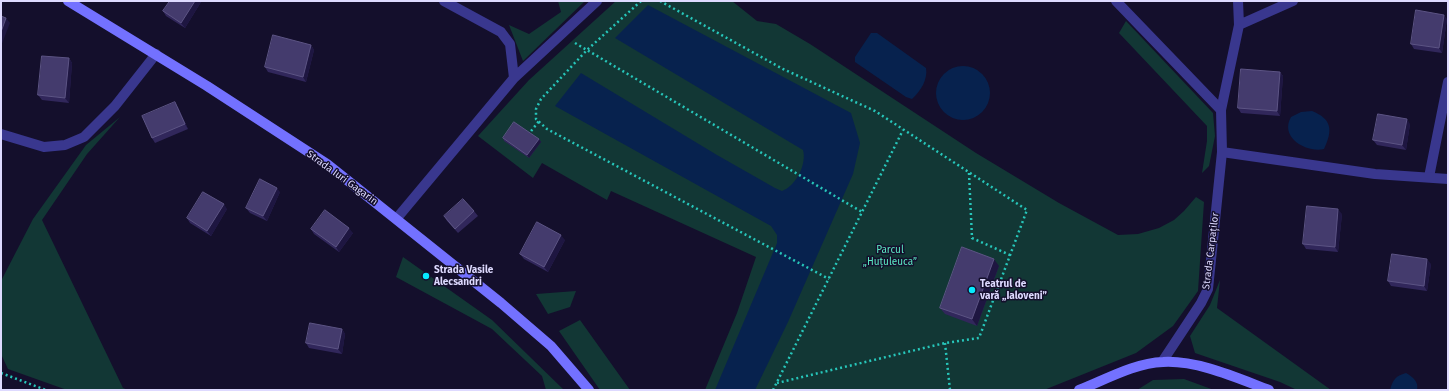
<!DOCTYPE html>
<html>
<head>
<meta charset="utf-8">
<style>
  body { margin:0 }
  #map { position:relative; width:1449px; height:391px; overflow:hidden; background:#140f2c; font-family:"Fira Sans",sans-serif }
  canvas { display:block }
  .frame { position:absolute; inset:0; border:2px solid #dedaff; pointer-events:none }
</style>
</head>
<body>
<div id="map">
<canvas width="1449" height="391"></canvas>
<div class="frame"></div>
</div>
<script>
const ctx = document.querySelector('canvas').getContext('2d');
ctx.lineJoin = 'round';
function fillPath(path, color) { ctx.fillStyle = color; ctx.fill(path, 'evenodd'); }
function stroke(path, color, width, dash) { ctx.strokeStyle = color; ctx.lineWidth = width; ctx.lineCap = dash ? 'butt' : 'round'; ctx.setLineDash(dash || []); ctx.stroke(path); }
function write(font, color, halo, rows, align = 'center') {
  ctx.font = font + ' "Fira Sans",sans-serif'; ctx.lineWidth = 3; ctx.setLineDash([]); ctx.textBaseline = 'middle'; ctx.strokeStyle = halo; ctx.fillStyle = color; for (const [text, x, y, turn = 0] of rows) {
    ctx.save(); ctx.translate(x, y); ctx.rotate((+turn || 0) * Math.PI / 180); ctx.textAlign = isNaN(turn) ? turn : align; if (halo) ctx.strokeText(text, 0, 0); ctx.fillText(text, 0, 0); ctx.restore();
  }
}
const green = new Path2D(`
  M558,1H585L523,61L509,25L529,34L561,12Z
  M616,1H732L757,21L776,24L810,44L976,153L1059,203L1118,235L1138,234L1159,228L1174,220L1184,211L1196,197L1204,202L1198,291L1173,326L1136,353L1044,390H705L737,313L756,257L611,191L607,200L542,163L533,178L478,136L529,80Z
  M1126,21L1213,113L1215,136L1209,166L1202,173L1207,141V126L1119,33Z
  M120,117L87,154L42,220L123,388L128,390H67L8,369L1,354V281L33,219L86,145Z
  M403,257L492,320L564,390H546L542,376L492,329L396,277Z
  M1220,280L1217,308L1331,390H1297L1280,382L1195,353L1190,336L1210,305Z
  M576,291L570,307L548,314L536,294Z
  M580,320L630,390H600L559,331Z
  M1184,379L1214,390H1137L1153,380Z`);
const water = new Path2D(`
  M648,5L851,113L860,143L853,174L788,322L755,390H715L777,243V235L771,226L555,106L581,73L717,155L775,188L782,191C796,186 807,164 803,150L615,38Z
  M871,33H877L926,68C928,79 921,91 912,99L906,97L855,62V57Z
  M936 93a27 27 0 1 1 54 0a27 27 0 1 1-54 0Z
  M1312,111C1332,119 1333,130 1324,149C1307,153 1279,138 1291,117L1301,112Z
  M1406,373C1413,377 1419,382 1417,390H1390C1393,380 1395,376 1406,373Z`);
const path = new Path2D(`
  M641,1L587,50L541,99L536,109V119L547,129L829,279
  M660,1L783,69L875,111L1027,210L979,338L945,343L777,383
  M575,43L862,212
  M528,135L539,121
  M969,173L972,238L1010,255
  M945,343L950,390
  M1,373L46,390
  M773,390L903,130`);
const lane = new Path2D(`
  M1239,25L1293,1
  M1221,110L1239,25L1238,1
  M1,134L44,147L65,145L84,137L115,106L156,54
  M1429,177L1448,82`);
const street = new Path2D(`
  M444,1L501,32L510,44L514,78
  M1116,1L1221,110L1222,152L1208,289L1201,303L1162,362
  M1222,152L1375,174L1448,179
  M397,218L514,78L597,1`);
const secondary = new Path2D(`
  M68,1L207,86L327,164L501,303L551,346L589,390
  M1079,390C1105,380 1134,363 1163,362C1197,360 1237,378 1269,390`);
const wall = new Path2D(`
  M170,1H201V2L185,28L166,16L163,11Z
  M1447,19L1442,53L1414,49L1411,44Z
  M311,45L314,50L306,82L268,72L265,67Z
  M69,58L72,63L69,103L42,100L38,95Z
  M1280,72L1283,76L1280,116L1241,113L1238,108Z
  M178,107L188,129L155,143L152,138Z
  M1410,124L1406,150L1377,145L1373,140Z
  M503,138L539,139L541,142L529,158L504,141Z
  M280,192L267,221L250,213L246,208Z
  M227,209L211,236L190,223L187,218Z
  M474,211L478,216L458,233L447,221L444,216Z
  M1342,214L1338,252L1306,249L1303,244Z
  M311,229L353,233L339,252L314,234Z
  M565,240L548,272L524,259L520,254Z
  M1431,264L1427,291L1391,286L1388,281Z
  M999,266L977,326L945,314L940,308Z
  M342,329L345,334L342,354L309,348L306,343Z`);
const shadedWall = new Path2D(`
  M195,1H201V2L185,28L181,23Z
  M1444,15L1447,19L1442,53L1439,48Z
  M6,18L10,23L1,46V32Z
  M311,45L314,50L306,82L303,77Z
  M69,58L72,63L69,103L65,98Z
  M1280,72L1283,76L1280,116L1277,111Z
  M175,102L178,107L188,129L185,124Z
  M1407,119L1410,124L1406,150L1402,145Z
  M539,139L541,142L529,158L527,155Z
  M277,188L280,192L267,221L263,216Z
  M224,204L227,209L211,236L207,231Z
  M1338,209L1342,214L1338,252L1335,247Z
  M349,228L353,233L339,252L336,247Z
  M561,235L565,240L548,272L544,267Z
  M994,259L999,266L977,326L972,319Z
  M1427,259L1431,264L1427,291L1424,286Z
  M342,329L345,334L342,354L338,349Z`);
const building = new Path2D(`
  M170,1H195L181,23L163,11Z
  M1416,10L1444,15L1439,48L1411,44Z
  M1,16L6,18L1,32Z
  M273,35L311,45L303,77L265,67Z
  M42,56L69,58L65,98L38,95Z
  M1241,69L1280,72L1277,111L1238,108Z
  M175,102L185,124L152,138L142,116Z
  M1378,114L1407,119L1402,145L1373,140Z
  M514,122L539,139L527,155L503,138Z
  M260,179L277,188L263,216L246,208Z
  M203,192L224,204L207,231L187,218Z
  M463,199L474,211L455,229L444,216Z
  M1307,206L1338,209L1335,247L1303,244Z
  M325,210L349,228L336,247L311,229Z
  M537,222L561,235L544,267L520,254Z
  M962,247L994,259L972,319L940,308Z
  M1392,254L1427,259L1424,286L1388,281Z
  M310,323L342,329L338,349L306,343Z`);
const markers = [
  [426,276,4,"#06eaff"],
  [972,290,4,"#06eaff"]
];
const streetNames = [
  ["Strada Iuri Gagarin",342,178,36],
  ["Strada Carpaților",1211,251,-83]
];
const parkNames = [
  ["Parcul",890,250],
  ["„Huțuleuca”",890,262]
];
const poiNames = [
  ["Strada Vasile",434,270],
  ["Alecsandri",434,282],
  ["Teatrul de",980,284],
  ["vară „Ialoveni”",980,296]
];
fillPath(green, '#123735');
fillPath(water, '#07224e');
stroke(path, '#27c6ba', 2.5, [2, 3]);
stroke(lane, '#39378e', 10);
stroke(street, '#39378e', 10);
stroke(secondary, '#7371ff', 10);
fillPath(wall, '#31275b');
fillPath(shadedWall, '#1e1641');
fillPath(building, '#443b6d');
stroke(building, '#5c5484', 1);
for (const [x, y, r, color] of markers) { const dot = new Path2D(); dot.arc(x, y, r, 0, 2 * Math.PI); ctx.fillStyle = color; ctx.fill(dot); stroke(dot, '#140f2c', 1.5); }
write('10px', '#dedaff', '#140f2c', streetNames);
write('10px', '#5ce9c4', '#140f2c', parkNames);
write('bold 10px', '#dedaff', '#140f2c', poiNames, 'left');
</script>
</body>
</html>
